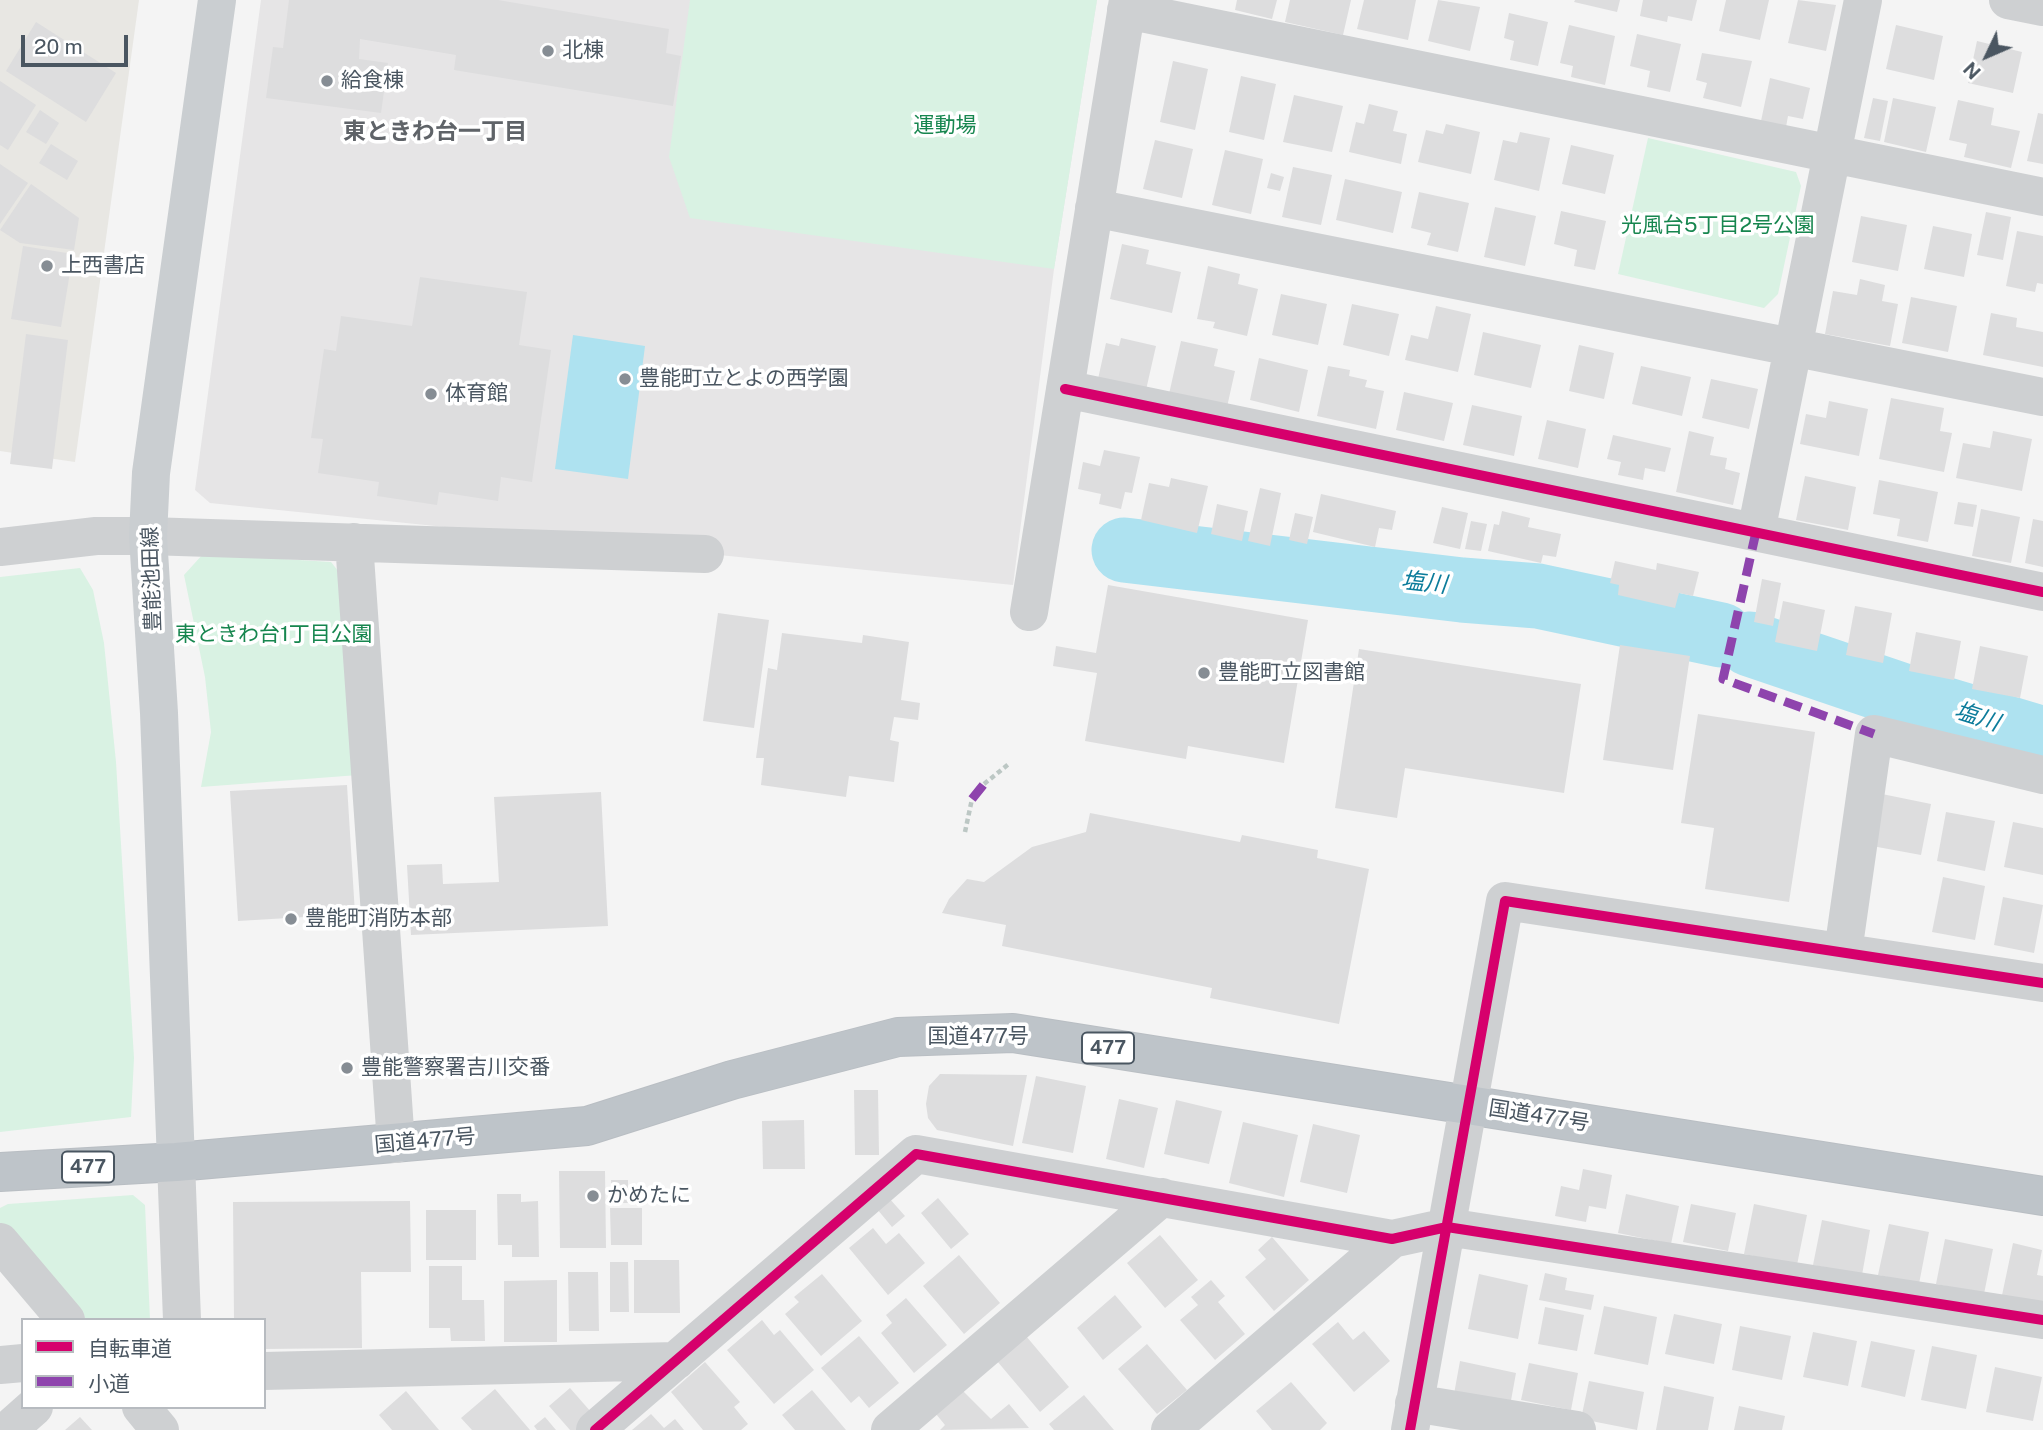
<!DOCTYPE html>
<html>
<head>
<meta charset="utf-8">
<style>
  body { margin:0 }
  #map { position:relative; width:2043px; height:1430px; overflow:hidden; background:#f4f4f4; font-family:"Public Sans","Noto Sans JP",sans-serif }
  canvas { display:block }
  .legend { position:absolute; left:21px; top:1318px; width:245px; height:91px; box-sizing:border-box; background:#fff; border:2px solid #b7bbc0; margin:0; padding:9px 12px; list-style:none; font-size:21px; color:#4a5661 }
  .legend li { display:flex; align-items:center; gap:14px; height:35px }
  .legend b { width:35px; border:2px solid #b7bbc0 }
  .north { position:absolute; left:1952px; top:21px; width:70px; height:70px; -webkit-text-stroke:5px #fff; paint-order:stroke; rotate:226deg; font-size:19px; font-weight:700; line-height:28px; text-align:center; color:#4a5661 }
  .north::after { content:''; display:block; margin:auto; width:24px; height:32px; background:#4a5661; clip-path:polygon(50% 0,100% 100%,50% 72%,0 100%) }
  .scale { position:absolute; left:21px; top:35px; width:107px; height:32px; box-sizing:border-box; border:4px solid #4a5661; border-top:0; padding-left:9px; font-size:21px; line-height:24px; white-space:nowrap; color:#4a5661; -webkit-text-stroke:5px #fff; paint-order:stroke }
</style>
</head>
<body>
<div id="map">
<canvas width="2043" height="1430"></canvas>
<ul class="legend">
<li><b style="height:9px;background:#d6006c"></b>自転車道</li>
<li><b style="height:9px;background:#8e44ad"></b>小道</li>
</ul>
<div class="north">N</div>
<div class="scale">20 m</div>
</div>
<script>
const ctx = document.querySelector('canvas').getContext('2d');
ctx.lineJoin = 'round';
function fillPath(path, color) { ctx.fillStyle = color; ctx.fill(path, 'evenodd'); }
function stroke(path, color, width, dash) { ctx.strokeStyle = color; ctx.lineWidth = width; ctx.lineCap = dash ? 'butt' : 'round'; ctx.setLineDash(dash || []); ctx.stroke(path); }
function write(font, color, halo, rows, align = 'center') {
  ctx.font = font + ' "Public Sans","Noto Sans JP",sans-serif'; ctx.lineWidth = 7; ctx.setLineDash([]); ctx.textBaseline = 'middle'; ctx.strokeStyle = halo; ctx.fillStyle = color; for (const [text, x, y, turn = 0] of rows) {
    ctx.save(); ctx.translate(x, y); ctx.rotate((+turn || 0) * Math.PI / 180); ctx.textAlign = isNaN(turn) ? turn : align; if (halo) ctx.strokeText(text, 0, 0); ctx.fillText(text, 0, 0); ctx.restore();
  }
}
const commercial = new Path2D(`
  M0,0H139L75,462L0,451Z`);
const education = new Path2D(`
  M261,0H1097L1054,269L1013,585L210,503L195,490Z`);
const green = new Path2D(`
  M690,0H1097L1054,269L690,218L669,157Z
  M1648,138L1796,172L1801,186L1778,294L1764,308L1618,274Z
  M203,554L331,562L347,582L358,775L201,787L211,732L205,677L184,575Z
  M80,568L93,590L104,643L116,762L134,1058L131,1117L0,1132V577Z
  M133,1195L145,1205L150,1320H75L0,1232V1208L8,1204Z`);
const water = new Path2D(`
  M573,335L645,346L628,479L555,469Z`);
const river = new Path2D(`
  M1124,550L1462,590L1538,596L1721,635
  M1750,644L1936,707L2043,739`);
const building = new Path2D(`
  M289,0H498L669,29L666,53L681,56L673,106L454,70L456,55L360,39L359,59L388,63L381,113L266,98L273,47L283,48Z
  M1237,0H1277L1272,19L1235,10Z
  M1290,0H1351L1343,35L1285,22Z
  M1364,0H1416L1408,40L1357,29Z
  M1438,0L1480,7L1470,51L1428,41Z
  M1575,0H1620L1617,12L1574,2Z
  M1643,0H1697L1692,21L1668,16L1667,22L1640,16Z
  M1726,0H1769L1760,40L1719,31Z
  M1798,0L1836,5L1826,51L1788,43Z
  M1509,13L1548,22L1538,66L1510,60L1514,41L1504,38Z
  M36,22L116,73L86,122L6,71Z
  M1569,25L1615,36L1605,85L1571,77L1573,66L1560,63Z
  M1896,25L1943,36L1934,80L1886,69Z
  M1637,34L1681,44L1670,92L1647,87L1650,71L1630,66Z
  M1977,41L2022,52L2013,93L1968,83Z
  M1702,53L1752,61L1741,107L1703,98L1707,83L1696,80Z
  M1173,61L1208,69L1195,130L1160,122Z
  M1241,76L1276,84L1264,140L1229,132Z
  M1770,78L1810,88L1803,119L1788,116L1786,127L1761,121Z
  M0,81L36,105L8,150L0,145Z
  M1294,95L1343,106L1332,152L1283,142Z
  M1873,98L1888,101L1880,141L1864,138Z
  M1893,98L1936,107L1926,152L1884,142Z
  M1958,100L1994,108L1991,125L2020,131L2011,168L1964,157L1967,144L1949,140Z
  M1369,104L1398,111L1393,131L1407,134L1401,164L1349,152L1356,122L1364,124Z
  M40,110L59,123L46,144L26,132Z
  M2038,113L2043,114V164L2027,161Z
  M1446,124L1480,132L1471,174L1418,162L1426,130L1443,134Z
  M1520,132L1550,138L1539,191L1494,180L1503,140L1517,143Z
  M1155,140L1193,149L1182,198L1143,189Z
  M51,144L78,161L67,180L39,163Z
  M1571,145L1614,155L1605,194L1562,184Z
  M1225,150L1263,159L1251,214L1212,205Z
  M0,164L28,183L0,224Z
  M1293,167L1332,175L1321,225L1282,217Z
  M1271,173L1284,177L1280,191L1267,188Z
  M1345,179L1402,192L1393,233L1336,220Z
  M31,184L79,218L74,250L20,243L0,230Z
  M1419,192L1469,203L1458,252L1427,245L1431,233L1411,228Z
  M1495,207L1536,216L1525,266L1484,257Z
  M1561,211L1606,221L1595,270L1574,266L1577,250L1554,244Z
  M1986,212L2011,217L2003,260L1977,255Z
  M1861,216L1907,225L1898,271L1852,262Z
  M1933,226L1972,234L1964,277L1924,269Z
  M2017,231L2043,236V284L2037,283L2035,292L2006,286Z
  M1122,244L1149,250L1146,264L1181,272L1172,313L1110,299Z
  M23,246L73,254L61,327L11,319Z
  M1208,266L1240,274L1238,284L1258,289L1247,336L1213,328L1215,322L1197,319Z
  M420,277L527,292L519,345L551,350L532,482L501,477L498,501L439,492L437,505L377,496L379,482L318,473L323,439L311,438L324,349L336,351L341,316L412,326Z
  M1860,279L1885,285L1882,301L1898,304L1890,346L1825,334L1833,291L1857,295Z
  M1281,294L1327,304L1318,345L1272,335Z
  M1911,297L1957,306L1948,352L1902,343Z
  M1352,304L1399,314L1389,356L1343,345Z
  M1436,306L1471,314L1458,372L1405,360L1411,335L1428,339Z
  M1991,313L2017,318L2016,327L2043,332V367L1983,355Z
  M1483,332L1541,345L1531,388L1474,375Z
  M26,334L68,340L52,469L10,464Z
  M1121,338L1156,346L1146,390L1098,379L1106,343L1119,346Z
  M1181,341L1218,349L1214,366L1235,371L1227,407L1169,394Z
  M1579,345L1614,353L1604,399L1569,391Z
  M1259,358L1308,370L1299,412L1250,400Z
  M1328,366L1350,370L1349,376L1367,380L1365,387L1384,391L1376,429L1317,416Z
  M1641,366L1691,377L1682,416L1632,404Z
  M1711,379L1758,389L1749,429L1702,418Z
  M1404,392L1453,403L1444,441L1396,430Z
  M1891,398L1944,408L1940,431L1952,433L1944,472L1879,459Z
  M1829,401L1868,409L1859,456L1800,444L1806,414L1826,418Z
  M1472,405L1522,416L1514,456L1463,445Z
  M1547,420L1586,429L1578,468L1538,459Z
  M1689,431L1714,437L1710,455L1727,458L1725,469L1740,473L1733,505L1676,492Z
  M1993,431L2032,439L2022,491L1956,478L1963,443L1990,448Z
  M1613,435L1671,448L1665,472L1645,468L1643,480L1618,475L1621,462L1607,459Z
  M1104,450L1140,457L1132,493L1125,492L1121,509L1099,504L1101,494L1078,489L1083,462L1100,466Z
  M1805,476L1856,487L1848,530L1796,520Z
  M1171,478L1208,486L1197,533L1141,520L1149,483L1169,487Z
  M1879,480L1938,492L1928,542L1897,536L1900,519L1873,514Z
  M1260,488L1281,493L1270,546L1248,541Z
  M1321,494L1396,511L1392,530L1379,528L1375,547L1313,532Z
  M1958,502L1977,505L1973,527L1954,524Z
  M1217,504L1248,511L1242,541L1211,534Z
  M1442,507L1468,513L1460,549L1433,543Z
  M1981,509L2020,517L2011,563L1972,556Z
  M1502,511L1530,518L1528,527L1561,534L1556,557L1543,555L1541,563L1488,551L1494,524L1499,525Z
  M1295,513L1313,517L1307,544L1289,540Z
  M2033,519L2043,521V567L2025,563Z
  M1471,521L1487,524L1481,551L1465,549Z
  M1615,561L1656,570L1657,563L1699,572L1693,596L1679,593L1675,608L1618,595L1619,585L1610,583Z
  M1762,579L1781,583L1773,626L1754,622Z
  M1108,585L1308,620L1284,763L1188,746L1186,759L1085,741L1097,673L1053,666L1056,646L1096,653Z
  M1783,601L1825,610L1817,651L1775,642Z
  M1855,606L1892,613L1883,663L1846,655Z
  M718,613L769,620L754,728L703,721Z
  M1916,632L1961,641L1954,680L1909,671Z
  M782,633L862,643L863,635L909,642L901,700L920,703L918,720L894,717L890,740L899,742L894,782L849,776L846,797L761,785L764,758H756L768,668L777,670Z
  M1620,645L1690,656L1673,770L1603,760Z
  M1980,646L2028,656L2020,698L1972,689Z
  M1359,649L1581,684L1564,793L1405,768L1397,818L1335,808Z
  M1698,714L1815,732L1789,902L1705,889L1714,828L1681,823Z
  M347,785L355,914L238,921L230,791Z
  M601,792L608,926L411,935L407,865L442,864L443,884L499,882L494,797Z
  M1882,794L1931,804L1921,855L1872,846Z
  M1946,812L1995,821L1985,871L1937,861Z
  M1090,813L1240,842L1242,835L1318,850L1317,858L1369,869L1339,1024L1210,998L1212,988L1002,946L1006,925L942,913L949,899L967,879L984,882L1032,847L1086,832Z
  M2013,822L2043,828V875L2004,867Z
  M1943,877L1985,886L1975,940L1932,932Z
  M2003,897L2043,905L2034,953L1994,945Z
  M940,1074L1027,1075L1013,1146L937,1130L928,1118L926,1104L929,1086Z
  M1036,1076L1086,1086L1073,1153L1022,1143Z
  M854,1090H878L879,1155H855Z
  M1119,1099L1158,1108L1144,1168L1106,1159Z
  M1176,1100L1222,1111L1209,1164L1164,1154Z
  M804,1120L805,1169H763L762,1121Z
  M1243,1122L1298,1135L1284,1197L1229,1183Z
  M1313,1124L1360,1135L1347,1193L1300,1182Z
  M1583,1169L1612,1175L1606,1209L1589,1206L1586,1222L1555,1216L1561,1186L1579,1190Z
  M559,1171H605L606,1248H560Z
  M611,1180H628V1203H612Z
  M497,1194H521V1202L538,1201L539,1257H512V1245H498Z
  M1626,1194L1679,1206L1671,1244L1618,1233Z
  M889,1198L905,1216L892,1227L877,1209Z
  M938,1198L969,1234L951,1249L921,1213Z
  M410,1201L411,1272H361L362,1348L264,1349V1320H234L233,1202Z
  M1691,1204L1736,1213L1728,1251L1683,1242Z
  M1754,1204L1807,1215L1797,1265L1744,1254Z
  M610,1208H642V1245H611Z
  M426,1210H476V1260H426Z
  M1822,1220L1870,1230L1862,1275L1813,1265Z
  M1889,1224L1929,1232L1919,1284L1878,1275Z
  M873,1228L886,1244L899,1233L925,1263L888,1295L849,1248Z
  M1160,1235L1198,1280L1165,1308L1127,1263Z
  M1272,1237L1309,1280L1274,1311L1245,1277L1266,1259L1258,1250Z
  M1945,1239L1993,1249L1984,1294L1936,1284Z
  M2013,1243L2042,1250L2037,1275L2043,1276V1309L2001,1300Z
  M959,1255L1000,1303L964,1334L923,1286Z
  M634,1260H679L680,1313H634Z
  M610,1262H628L629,1312H610Z
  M429,1266H462V1300H484L485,1341H451L450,1328H429Z
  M568,1272H598L599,1331H569Z
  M1545,1273L1567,1278L1565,1290L1594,1295L1591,1310L1539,1300Z
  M822,1274L862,1321L821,1356L785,1314L799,1302L794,1297Z
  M1479,1274L1528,1285L1518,1339L1468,1329Z
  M557,1280V1342H504V1281Z
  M1211,1280L1225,1296L1218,1302L1245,1334L1215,1360L1180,1320L1198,1305L1191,1297Z
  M1115,1295L1142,1327L1103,1360L1077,1328Z
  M906,1298L947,1345L914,1373L881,1333L892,1323L886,1315Z
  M1604,1306L1657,1317L1648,1365L1594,1354Z
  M1545,1307L1584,1315L1577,1351L1538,1344Z
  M1674,1314L1722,1324L1714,1364L1665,1354Z
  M762,1320L774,1335L780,1330L814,1370L774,1404L727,1350Z
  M1338,1322L1353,1340L1364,1331L1390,1361L1354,1392L1312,1344Z
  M1740,1326L1791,1336L1782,1380L1732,1370Z
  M1813,1332L1857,1341L1848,1386L1803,1377Z
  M859,1336L899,1383L869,1408L859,1396L851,1403L821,1368Z
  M1026,1336L1069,1387L1040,1412L997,1361Z
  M1871,1341L1915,1350L1905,1397L1861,1387Z
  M1147,1344L1187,1390L1157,1414L1118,1369Z
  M1932,1346L1977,1355L1966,1409L1921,1400Z
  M1460,1361L1516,1373L1510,1406L1454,1394Z
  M705,1362L740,1402L734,1407L748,1424L741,1430H703L671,1392Z
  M1529,1363L1578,1373L1571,1410L1521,1400Z
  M1995,1367L2042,1377L2033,1421L1986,1412Z
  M1589,1381L1644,1392L1637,1430L1581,1419Z
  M1291,1382L1327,1423L1320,1430H1272L1256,1411Z
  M1664,1386L1714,1397L1708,1430H1656Z
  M570,1388L598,1420L587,1430H570L549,1406Z
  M495,1389L530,1430H472L461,1418Z
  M812,1390L846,1430H795L782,1415Z
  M406,1391L439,1430H392L379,1415Z
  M963,1391L991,1419L1009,1404L1029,1428L940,1430L945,1425L936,1414Z
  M1084,1395L1114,1430H1054L1049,1424Z
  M1739,1406L1785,1416L1782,1430H1734Z
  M651,1414L664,1428L675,1419L684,1430H632Z
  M80,1417L92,1430H65Z
  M545,1417L556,1430H537L534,1426Z`);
const path = new Path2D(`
  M984,784L1010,763
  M965,832L972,799`);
const minor = new Path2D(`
  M2008,0L2043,7
  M1126,10L2043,197
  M1094,208L2043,397
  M1065,389L2043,592
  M1756,532L1863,0
  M354,542L396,1144
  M0,547L96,536H148L705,554
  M1029,612L1128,0
  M1843,952L1874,734L2043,775
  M176,1162L182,1320
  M0,1242L66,1320
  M0,1365L23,1363
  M264,1371L676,1361
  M1414,1403L1577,1430
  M141,1407L160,1430
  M8,1430L34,1407
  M595,1430L916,1154L1392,1239L1447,1227L2043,1320
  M890,1430L1162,1197
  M1170,1430L1392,1239
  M1410,1430L1505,901L2043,983`);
const major = new Path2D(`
  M176,1162L159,713L148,536L151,473L217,0`);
const highway = new Path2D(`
  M0,1172L176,1162L587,1126L732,1080L898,1037L1013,1033L2043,1196`);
const quiet = new Path2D(`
  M1756,532L1723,679L1874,734
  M972,799L984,784`);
const cycleway = new Path2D(`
  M1065,389L2043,592
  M595,1430L916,1154L1392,1239L1447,1227L2043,1320
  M1410,1430L1505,901L2043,983`);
const markers = [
  [548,51,7,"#868d94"],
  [327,81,7,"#868d94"],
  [47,266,7,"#868d94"],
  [625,379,7,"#868d94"],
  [431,394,7,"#868d94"],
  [1204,673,7,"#868d94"],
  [291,919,7,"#868d94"],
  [347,1068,7,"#868d94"],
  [593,1196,7,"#868d94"]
];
const shields = [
  [1108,1048,52],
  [88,1167,52]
];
const shieldNames = [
  ["477",1108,1048],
  ["477",88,1167]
];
const poiNames = [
  ["北棟",562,51],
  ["給食棟",341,81],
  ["上西書店",61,266],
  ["豊能町立とよの西学園",639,379],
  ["体育館",445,394],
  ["豊能町立図書館",1218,673],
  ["豊能町消防本部",305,919],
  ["豊能警察署吉川交番",361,1068],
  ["かめたに",607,1196]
];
const parkNames = [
  ["運動場",945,126],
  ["光風台5丁目2号公園",1718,226],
  ["東ときわ台1丁目公園",274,635]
];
const streetNames = [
  ["豊能池田線",152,579,-92],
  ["国道477号",978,1037],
  ["国道477号",1539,1116,9],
  ["国道477号",425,1141,-5]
];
const neighbourhoodNames = [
  ["東ときわ台一丁目",435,132]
];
const waterNames = [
  ["塩川",1424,583,6],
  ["塩川",1977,717,18]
];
fillPath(commercial, '#e8e7e3');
fillPath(education, '#e6e5e6');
fillPath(green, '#d9f2e3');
fillPath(water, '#aee2f0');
stroke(river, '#aee2f0', 65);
fillPath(building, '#ddddde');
stroke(highway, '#b9bec3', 40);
stroke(path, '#bcc7c4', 4.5, [5, 3.5]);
stroke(minor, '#ced0d2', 38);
stroke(major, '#caced1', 38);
stroke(highway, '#bec4c9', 38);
stroke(quiet, '#8e44ad', 9, [18, 9]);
stroke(cycleway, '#d6006c', 10);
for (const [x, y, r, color] of markers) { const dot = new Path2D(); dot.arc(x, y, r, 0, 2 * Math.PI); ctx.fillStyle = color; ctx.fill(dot); stroke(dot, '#fff', 2.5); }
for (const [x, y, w] of shields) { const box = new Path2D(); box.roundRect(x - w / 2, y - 15.5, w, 31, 5); ctx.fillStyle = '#fff'; ctx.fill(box); stroke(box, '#4a5661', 2); }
write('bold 19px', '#4a5661', null, shieldNames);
write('21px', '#4a5661', '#fff', poiNames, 'left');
write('21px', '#17864f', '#fff', parkNames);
write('21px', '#4a5661', '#fff', streetNames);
write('bold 23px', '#5f6368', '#fff', neighbourhoodNames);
write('italic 23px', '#0c7c9b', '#fff', waterNames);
</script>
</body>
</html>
